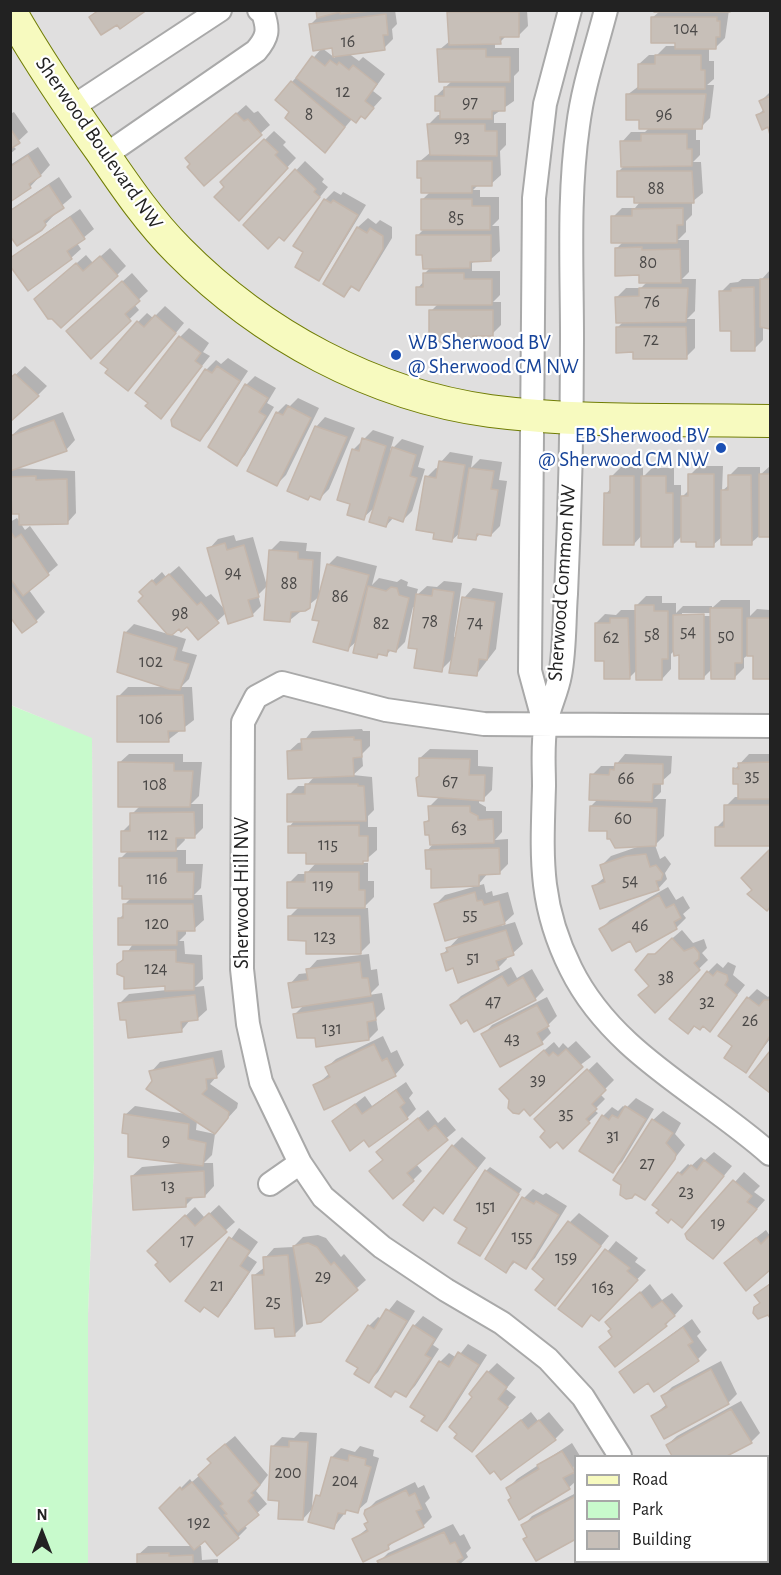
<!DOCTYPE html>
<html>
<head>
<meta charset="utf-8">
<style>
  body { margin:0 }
  #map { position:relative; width:781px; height:1575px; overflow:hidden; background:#f2efe9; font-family:"Alegreya Sans",sans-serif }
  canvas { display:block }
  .frame { position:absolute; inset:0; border:12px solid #222; pointer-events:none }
  .legend { position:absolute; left:574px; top:1455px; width:195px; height:108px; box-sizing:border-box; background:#fff; border:2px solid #a7a7a7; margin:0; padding:8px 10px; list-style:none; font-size:18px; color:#222 }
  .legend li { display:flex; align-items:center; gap:12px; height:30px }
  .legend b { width:30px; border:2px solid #a7a7a7 }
  .north { position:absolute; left:12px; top:1503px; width:60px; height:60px; -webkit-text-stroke:4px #fff; paint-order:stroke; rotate:0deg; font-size:16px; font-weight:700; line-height:24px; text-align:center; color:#222 }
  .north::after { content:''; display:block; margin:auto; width:21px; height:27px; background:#222; clip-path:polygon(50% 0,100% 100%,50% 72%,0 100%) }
</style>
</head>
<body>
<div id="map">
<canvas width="781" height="1575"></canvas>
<div class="frame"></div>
<ul class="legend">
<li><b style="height:8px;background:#f7fabf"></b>Road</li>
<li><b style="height:16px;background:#c8facc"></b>Park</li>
<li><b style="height:16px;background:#c7bfb8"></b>Building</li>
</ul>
<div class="north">N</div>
</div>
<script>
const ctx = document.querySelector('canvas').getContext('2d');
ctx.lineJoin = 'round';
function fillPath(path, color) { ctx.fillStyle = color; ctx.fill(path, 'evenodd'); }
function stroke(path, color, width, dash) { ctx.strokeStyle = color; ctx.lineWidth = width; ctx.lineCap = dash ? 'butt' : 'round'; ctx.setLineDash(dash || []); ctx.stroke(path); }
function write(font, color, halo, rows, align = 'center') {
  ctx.font = font + ' "Alegreya Sans",sans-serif'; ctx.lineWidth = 4.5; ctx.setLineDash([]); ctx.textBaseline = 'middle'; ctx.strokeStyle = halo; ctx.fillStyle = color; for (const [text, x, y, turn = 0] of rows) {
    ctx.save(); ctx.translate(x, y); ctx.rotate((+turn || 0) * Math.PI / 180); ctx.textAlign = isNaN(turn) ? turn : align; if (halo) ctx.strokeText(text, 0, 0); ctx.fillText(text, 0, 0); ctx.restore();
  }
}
const residential = new Path2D(`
  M10,11H770V1564H88V1314L94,1160L92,739L11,705ZM576,1456H768V1562H576Z`);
const park = new Path2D(`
  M10,705L92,738L94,1160L88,1314V1564H11Z`);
const shadow = new Path2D(`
  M317,10H395L397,24L392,29L393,39L384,48L348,53L359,61L363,57L385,74L373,91L382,98L365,117L362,115L352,119L325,151L291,112L292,82L322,48L335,58L333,47L311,24L318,17Z
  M451,10H527L528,26L519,35H507L500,42H495V48H519V71L514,76V101L494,115V123H506V145L500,151L501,175L491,184H479L473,190H480V197H499V219L492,226H499L500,251L490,260H476L472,263V271H500V295L493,302H501V325L492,334H479L472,341L431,311L438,304L418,288L424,281V274L431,267L417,236L423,230V199L430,192L419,162L431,152L429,124L438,115H442L436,96L452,81L439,50L450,41L449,13Z
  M729,10L725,38L716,47H709V61H714V79L707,85H714L710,118L701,127H696V140H700V155L693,162H701L703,193L692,202V215L686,221V232L678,240H689V272L682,279H696L695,311L687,319H695V348L686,357L634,351L617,328L624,321L617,297L626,288H641L647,282L616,249L623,242L613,217L622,208H635L640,202L619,171L625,165L622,142L631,132H645L650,127L641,118L627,95L639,86V64L649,55H657L666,46H676V42L652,18L660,11Z
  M770,92V131L757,116L764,109L761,101Z
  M246,105L254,113L258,111L270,125L204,184L196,149Z
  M14,112L28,132L13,146L16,149L10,154V114Z
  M274,131L286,142L283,145L296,158L248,209L222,182Z
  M38,147L50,165L30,187L10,200V165Z
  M305,161L324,179L322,182L328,187L293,230L280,235L245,225Z
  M59,177L72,197L53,213L54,215L41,229L10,233V210Z
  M334,191L341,195L343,192L366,205L327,269L318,279L305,252L325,200Z
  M80,209L94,229L77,243L81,249L71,258H10Z
  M368,218L376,224L380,220L392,227V238L367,279L358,289L353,286L344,295L325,284L358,227Z
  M110,248L126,266L117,275L46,290L86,255L93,263Z
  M770,270V327L763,326V340L754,349L732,329L721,292L730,283L738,282L742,279H762Z
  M132,273L148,291L134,304L139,310L91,356L77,322Z
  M165,306L184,323L137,380L138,322L147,313L153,318Z
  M189,328L209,343L203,352L210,356L161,417L150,403L180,337Z
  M228,358L248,371L209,430L200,439L173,420L207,369L216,360L221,364Z
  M25,366L47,386L38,395L10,380Z
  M255,376L276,388L267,403L274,407L245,455L236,465L246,385Z
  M298,398L319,408L286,475L277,484V413L286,404L290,406Z
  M63,412L75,440L66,450L10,437L20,428Z
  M325,417L355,428L329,489L320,498L311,495L308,498L316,427Z
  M373,430L394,437L390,451L402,439L424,446L418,467L425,469L412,511L403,520L394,517L386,526L375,507L363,518L352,503L353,450Z
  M450,452L473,456L471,468L480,459L502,462L499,480L507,481L500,526L491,535L481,533L475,539L461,532L451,541L427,477L436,468L439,469L441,462Z
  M699,466H723L722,491L729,485V476L738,467H760V475L770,466V536H759L751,543L723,536L713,545L683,535L672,546L642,535L634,544L606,494L611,488V477L621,467H643V477L652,468H674V485H681V498L690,489V475Z
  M14,468L75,471L76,513L67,523L21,524L25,530L30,526L58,565L29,590L45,612L36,621L10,615V522L17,518L21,524V512L14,500L10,501V472Z
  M234,535L236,541L253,537L267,586L258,595L261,606L252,615L226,613L199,638L187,625L179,627L170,634L186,639L182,651L197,655L189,679L181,687H192L194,720L168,740L118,697L128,687H173L125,633L134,624L168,634L145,596L150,583L162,572L166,577L179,566L206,597L211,594L226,611L209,549L218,539Z
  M280,541L307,543L306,551L321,552L319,594L328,565L337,556L377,566L372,585L379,578L397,582L401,579L408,582L407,586L418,589L416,596L427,586L437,587L444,581L462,583L454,637H457L464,598L473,588L503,593L496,649L476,675L453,658L441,670L418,648L416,608L413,607L405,642L396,651L391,650L386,655L380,653L377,657L358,640L348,649L320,620V596L290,620L271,550Z
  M646,596H662V603H676V613L683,606H712V608L721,600H750V616L757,609L770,610V677H755V655H748L744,658V668L734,678L712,669L704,677L675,650L671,654V669L662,679L637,670L629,678L606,660L596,623L605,614L616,615L621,610H637V605ZM682,613H711V616H682Z
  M362,729L363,731H370V746L362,754L363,766L353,775L372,777L374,810L368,816V827H377V850L362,863H368V881H374V897L363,908H368L370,943L361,952L307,939L290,916L300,906L289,883L298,874H306L316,863L290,826L295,820L289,795L298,786H306L315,776L288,752L298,743L303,742L312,731Z
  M430,749L478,750V766L493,767L492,790L483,799H479V803L486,807V811H502V832L495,840L508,839V864L499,873H488L477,886L432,867L427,851L434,843L426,822L430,818V806L440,796L420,776V758Z
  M129,754H183V762H202L199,796L191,804H203V828L194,837H184L185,840L175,850H186V864H203L201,888L194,895H202L204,920L194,929H186V934L179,941H184L185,954L202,955L203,979L195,987L204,986L207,1010L197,1019L190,1020L181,1031L127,1018L119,1004L129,994L167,990V984L125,976L119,964L133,944L120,918L124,914V905L131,898L120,859L129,850L122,832L132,822V814L140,806L119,763Z
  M625,754L672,756L671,773L661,782V792L654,799H666L664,836L655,845L660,859L665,856L671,864L665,873L667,879L658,889L594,886L605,877L602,865L611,856L640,846L609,830L591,806L598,799L592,775L601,766H615Z
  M749,754H770V845H716V828L726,818V806L735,797H740V783L735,769Z
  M770,850V905L767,909L743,878Z
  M484,884L486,893L492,891L493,896L508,892L514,914L501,926L515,922L523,944L513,953L506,956L507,959L498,968L454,966L442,955L461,935L436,904L445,895Z
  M668,887L676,900L683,896L690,908L683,914L686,918L676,928L636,950L630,939L601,929L610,920Z
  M682,930L693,943L704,939L707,948L702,953L708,960L655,1011L646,961Z
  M369,954L371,970L377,969L379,985L369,995L382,993L385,1009L376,1018L378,1030L369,1039L316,1036L295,1014L305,1004L290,984L299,974L308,973V970L317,960Z
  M728,962L736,966L733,975L745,985L710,1030L704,1025H695L688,1032L708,972L717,963L723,968Z
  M511,967L517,978L532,969L544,990L535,999L452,1005L461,996Z
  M757,989L768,997L770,995V1039L745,1072L734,1046L748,998Z
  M547,997L557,1016L547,1026L551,1033L542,1042L483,1035L492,1025Z
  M383,1036L391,1053L397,1050L404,1065L395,1075L315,1086L329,1074L326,1068L336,1059Z
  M576,1041L591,1057L524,1107L510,1080L554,1042L559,1048L563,1043L568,1048Z
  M222,1050L225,1067L210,1084L238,1103L237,1108L215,1132L197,1121L196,1130L215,1134L212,1155L204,1163H213L214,1186L205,1196H195L185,1206L132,1176L142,1167L187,1163L130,1133L125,1115L135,1106L186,1114L153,1081L151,1072L160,1062Z
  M770,1052V1091L751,1076Z
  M597,1062L614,1080L600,1094L605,1099L594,1110L598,1113L563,1147L536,1120Z
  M406,1082L413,1093L409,1098L416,1109L407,1118L365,1138L334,1121L365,1096L372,1106Z
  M636,1098L654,1109L622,1162L613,1171L603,1116L612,1107L618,1111L623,1106L626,1108Z
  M428,1110L438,1123L445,1117L456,1130L416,1164L422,1171L413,1180L380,1162L384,1159L387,1143Z
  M663,1111L681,1123L675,1134L685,1145L644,1198L653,1120Z
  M462,1137L486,1158L443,1212L435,1206L423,1219L453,1146Z
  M714,1152L732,1166L682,1226L679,1173L688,1164L691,1166L701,1157L705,1160Z
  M490,1167L522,1189L480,1254L469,1228L486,1171Z
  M744,1172L760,1186L754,1192L765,1200L722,1248L687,1235Z
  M533,1189L543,1195L546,1193L567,1206L535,1258L526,1267L516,1261L506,1271L524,1198Z
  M219,1205L235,1222L170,1280L160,1262L158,1242L195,1207L205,1218Z
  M579,1213L609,1236L555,1304L546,1278L570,1222Z
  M239,1228L258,1242L248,1256L257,1262L227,1306L218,1315L205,1305L187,1301Z
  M766,1230L770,1236V1268L746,1289L735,1254Z
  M318,1235L326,1238L341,1257L344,1254L366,1280L321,1320L301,1296L303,1326L294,1335L275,1326L253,1276L265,1267V1258L274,1248L293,1247L303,1237Z
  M616,1241L638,1258L635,1262L646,1270L608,1310L592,1314L582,1325L561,1308Z
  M770,1283V1315L756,1296Z
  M650,1284L662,1300L672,1293L683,1306L666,1325L601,1347L613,1336L617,1313Z
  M397,1300L415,1311L378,1372L369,1381L360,1367L369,1326L378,1317L382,1319Z
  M423,1316L443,1329L433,1345L439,1349L415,1386L406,1395L414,1326Z
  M692,1319L701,1332L697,1336L707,1350L698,1359L649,1381L621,1372Z
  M468,1344L487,1355L446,1420L437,1429L427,1415L440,1362L449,1353L457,1358Z
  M721,1361L737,1394L728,1403L653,1416L667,1404L663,1396L672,1387Z
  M497,1363L515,1378L506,1389L516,1397L472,1450L474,1397L488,1372Z
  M741,1401L760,1433L751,1442L724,1456H674L667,1445L677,1436Z
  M531,1412L538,1421L549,1412L564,1430L555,1439L487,1447Z
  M300,1432L317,1433L312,1507L323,1489L332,1457L341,1448L355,1452L360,1446L374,1450L373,1456L379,1458L367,1502L357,1511L348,1509L333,1528L313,1508L303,1519L281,1499L273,1446L282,1437L294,1438Z
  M235,1436L268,1475L256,1491L267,1504L244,1525L247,1528L238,1537L205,1539L197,1546H201L202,1560L218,1559V1564H139L138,1555L148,1546H193L161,1508L190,1479L192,1482L200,1475L213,1463L218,1450Z
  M572,1443L580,1456H576L573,1471L576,1481L564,1492L513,1497L508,1488L517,1479Z
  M415,1482L418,1488L424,1485L430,1498L425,1503L432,1517L423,1526L397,1539L388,1547L354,1539L368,1528L369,1521L366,1511L376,1501Z
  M576,1493V1537L525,1539L528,1536L523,1526L532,1516Z
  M453,1524L460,1536L464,1534L471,1548L466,1553L468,1557L460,1564H381L379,1562L388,1553Z
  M770,1525V1564H744L747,1562H768V1527Z
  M703,1562H723L724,1564H697Z`);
const building = new Path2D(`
  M99,10H147L120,29L117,25L101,35L89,17Z
  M316,10H370V11L340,14V12L317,18Z
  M654,10H730V12H654Z
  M447,12H519V37H500L501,44L449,45Z
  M386,14L388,35H383L385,50L333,57L332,48L313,51L309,24Z
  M651,17H717V21H720V37H716V49H675V43H651Z
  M437,49H486V57H510V82H439Z
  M655,55H701V70H705V89H638V64H655Z
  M312,56L325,66L330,60L337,65L339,62L349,70L353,65L377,84L365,101L374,108L365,119L361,116L356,123L296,78Z
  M291,81L345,127L325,153L285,118L289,112L275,100Z
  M444,87H505V111H492V119H440V111H435V96H444Z
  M626,94H706L702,129H639V120H626Z
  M770,96V135L768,127L762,130L756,115L764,112L759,101Z
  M236,113L244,121L248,119L262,135L204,186L187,167L190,164L185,158Z
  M427,124H485V131H497V156L430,155Z
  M10,128L20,143L10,149Z
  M641,134H687V149H692V166L621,167L620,141H641Z
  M264,139L278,152L275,155L288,168L239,221L214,197L224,187L220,182Z
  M28,155L41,176L29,184L31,188L10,202V167Z
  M417,161H492V186H472V193H421V178H417Z
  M295,169L316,189L314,192L320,197L284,241L279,237L268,249L243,225Z
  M617,171H692L694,203H634V197H617Z
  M49,185L64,208L44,221L46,225L42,230L17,246L10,236V211Z
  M324,199L331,203L333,200L358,215L319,281L295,267L303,252L293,246Z
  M421,199H472V206H490V230H421Z
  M683,208V225H677V243H611V216H632V209Z
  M70,217L85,239L67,251L72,259L28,291L10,266V258Z
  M357,227L367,233L370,228L383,236V249L359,291L351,286L344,297L323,284Z
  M416,235H491V261L470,262V268L423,269L422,255H416Z
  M642,247V250L680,249L681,283H639V275L615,276V248Z
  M100,256L118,276L61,328L52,319H48L34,299L76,263L83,271Z
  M423,273H464V279H492V305H416V287H423Z
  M760,279H770V350V329L760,327Z
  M122,281L140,301L125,314L131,321L91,359L66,331Z
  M754,287L755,351H731V331H720L719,291H731V288Z
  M639,288H688L686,322L616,323L615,297L639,296Z
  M429,310H493V336H473V342H429Z
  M155,315L176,333L128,391L105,373L108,369L100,363L137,321L144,327Z
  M616,327H686L687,359H633V352L616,353Z
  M179,336L201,353L195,361L202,366L161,419L145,406L148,403L135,393Z
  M217,366L240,381L200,441L172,426L171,420L205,369L212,373Z
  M15,374L39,396L10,422V378Z
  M245,384L268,398L259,412L266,416L237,466L208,447Z
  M288,406L311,418L277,486L247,471L276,412L283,415Z
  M54,420L67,451L10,471V436Z
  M315,426L347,437L320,500L310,496L308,500L287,491Z
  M362,438L386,446L364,520L347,515L350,504L337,500L352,449L359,451Z
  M392,447L416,455L410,476L417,478L403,522L389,517L386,527L369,522Z
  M439,461L465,465L452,542L433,539L434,533L416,530L425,476L436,478Z
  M469,468L494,471L491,489L498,490L491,536L477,534L476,540L458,538Z
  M688,474H714V547H696V542H681V496H688Z
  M759,474H770V537H759Z
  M728,475H751L752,545H721V490H728Z
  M36,476V480L67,479L68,524L19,525V514H12L10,477Z
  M610,476H634V545H603L604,497V493H610Z
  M641,476H666V493H673V547H641Z
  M10,531L15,538L21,534L49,575L23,596L10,578Z
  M225,543L227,550L244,545L259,597L248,600L253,616L228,624L207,548Z
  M269,550L298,552V559L313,560L310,608L305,611L291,612L290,622L264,620Z
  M327,564L369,575L348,651L313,642L319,621L312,620Z
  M169,574L197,605L201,602L219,623L198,640L187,627L181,632L179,629L172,635L167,634L138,601L143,596L139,592L152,580L156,585Z
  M10,585L37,622L22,633L10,617Z
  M368,586L386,591L391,587L397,588L399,595L409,598L396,652L388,650L387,656L378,654L377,658L353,653Z
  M433,589L454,592L442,672L414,668L417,649L408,648L416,594L432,596Z
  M462,597L495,602L487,660L479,659L477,676L449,673Z
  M635,605H654V611H668V659H662V680H636Z
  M710,608H742V663H735V679H711Z
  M704,614V679H679V655L674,656L673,649V615Z
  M610,618H628L630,679H604V661H595V623H610Z
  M747,618H770V679H753V656H747Z
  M124,632L177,648L174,660L189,664L180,690L169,689L117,672Z
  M183,695L185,731H168L169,742H117V696Z
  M354,737V740H361L362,757L353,758L354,776L288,779L287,751L302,750L301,739Z
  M419,758L470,759L469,775H485L484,801L418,796L416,778L419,776Z
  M118,762L174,763V771H193L190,807H118Z
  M770,762V799H738V784H733V768L739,769L738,763Z
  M615,763L663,764V784H653L652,802L589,800L590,774L609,775L610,769L614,770Z
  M305,784H358V786H364L366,821L287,822V794H305Z
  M724,805H770V846H715V827H724Z
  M428,806H470V812L478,816V820L493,819L494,843L430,845L429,835H425L424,822L429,821Z
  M590,806L657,808L656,846L615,848L610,839H607V831H589Z
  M194,812L195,838H176V851L121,852V831H130V813Z
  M359,825V836H368V861H363V864H306V853H288V826Z
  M499,848L500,874L479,875V886L431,888V869H426L425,850Z
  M769,850L770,907L767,911L747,894L752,890L741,878Z
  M646,854L650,867L656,865L663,874L661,880L656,881L659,890L600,909L592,886L605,882L600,865L626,856Z
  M119,858H177V872H194L193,899H122V886H119Z
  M305,872H359V890H365V908H287V882H305Z
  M475,892L477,901L482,900L484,905L499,901L505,924L445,941L434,904Z
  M659,895L666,908L674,904L681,918L674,922L677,929L636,952L630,941L612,951L599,929Z
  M123,904H193L195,931H177V945H118V918H123Z
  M288,916H360L361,954H306V941L288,940Z
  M506,930L514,955L496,961L499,969L458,983L453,968L446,971L441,954L448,952L446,948Z
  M672,938L684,951L694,947L699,953V959L694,963L700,970L655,1013L638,995L649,986L635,970L648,954H655Z
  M176,950V962L194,964V990L165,991V986L124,989V977L117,974V964L123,960V951Z
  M360,962L362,978H368L371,996L292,1008L288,983L308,980L306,969Z
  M707,971L713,976L717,971L727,975L728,980L725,985L737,995L710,1032L703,1026L700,1030L694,1026L688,1034L669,1019Z
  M502,976L508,986L523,977L536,1000L474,1032L467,1020L461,1024L450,1005Z
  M195,995L198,1020L181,1022L182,1032L128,1038L126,1020H120L118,1003Z
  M747,997L759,1006L764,1000H770V1036L746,1073L724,1058L732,1046L718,1036Z
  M373,1002L376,1020L367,1022L369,1040L316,1047L315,1038H297L293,1014Z
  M537,1005L549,1026L537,1033L543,1044L500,1067L481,1034Z
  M374,1044L382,1061L387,1058L396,1076L324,1110L313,1085L330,1077L325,1067Z
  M566,1049L583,1067L530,1116L524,1109L519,1114L513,1113L508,1108L509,1100L499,1089L544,1050L549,1056L553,1052L558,1056Z
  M770,1051V1093L749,1077Z
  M213,1058L217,1078L206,1079L207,1089L202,1094L229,1112L228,1118L215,1134L146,1089L152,1081L149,1071Z
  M587,1069L606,1090L592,1104L597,1109L586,1119L590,1123L563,1149L557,1142L550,1148L540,1137L545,1131L534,1119Z
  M396,1090L405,1103L400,1107L408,1119L369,1147L364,1140L350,1151L332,1121L355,1104L362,1114Z
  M625,1106L646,1119L613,1173L579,1151L602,1115L609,1120L612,1115L618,1118Z
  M124,1114L189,1124L188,1139L206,1143L203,1166L128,1157V1134L122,1133Z
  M418,1118L428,1131L435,1125L448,1140L407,1173L414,1181L393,1199L369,1171L383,1160L376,1152Z
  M652,1119L673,1133L666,1143L676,1154L675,1159L645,1200L635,1194L632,1198L626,1199L620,1195L621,1185L613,1180Z
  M452,1145L477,1168L443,1214L434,1207L423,1221L403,1205Z
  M704,1160L724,1176L682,1228L671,1219L668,1223L656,1213L659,1210L652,1205L678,1172L682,1175L691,1165L697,1170Z
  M485,1170L519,1194L480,1256L458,1243L467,1228L454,1220Z
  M204,1171L205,1197L186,1198V1207L133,1210L131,1176Z
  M733,1180L752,1196L747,1202L757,1209L713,1259L687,1239L685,1234Z
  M522,1197L534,1204L536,1201L559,1215L526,1269L513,1261L506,1273L485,1259Z
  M209,1213L227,1232L170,1282L155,1265L158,1262L147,1251L185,1215L195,1226Z
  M568,1221L601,1246L555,1306L535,1290L544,1279L532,1269Z
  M770,1235V1270L746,1291L724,1263L756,1238L761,1244Z
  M229,1237L250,1251L240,1266L249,1272L218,1317L204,1307L200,1312L185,1301Z
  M308,1243L317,1247L331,1265L334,1262L358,1290L321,1322L307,1324L293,1246Z
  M605,1249L630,1268L627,1271L638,1280L599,1321L591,1315L582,1327L558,1309Z
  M288,1255L295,1336L275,1337L274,1328L255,1329L252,1275H264L263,1257Z
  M770,1284V1318L768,1315L758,1319L753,1313L754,1307L760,1303L754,1295Z
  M640,1292L652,1308L662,1301L675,1316L665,1324L667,1326L615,1367L599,1347L612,1337L608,1331L611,1329L605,1322Z
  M386,1309L407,1321L369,1383L354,1374L358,1368L346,1361L368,1325L374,1329Z
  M413,1325L435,1339L425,1355L431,1358L406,1397L395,1391L391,1397L375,1387Z
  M683,1327L693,1342L688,1345L699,1361L654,1392L648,1383L634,1393L619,1372Z
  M458,1352L479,1365L437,1431L421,1421L425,1416L410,1407L439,1361L449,1367Z
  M711,1369L729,1404L664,1439L651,1416L667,1407L661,1396Z
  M487,1371L507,1387L498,1399L508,1407L472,1452L454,1438L457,1434L449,1427L472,1397L469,1394Z
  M731,1409L752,1443L727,1456H672L666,1445Z
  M521,1420L528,1429L539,1420L556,1440L501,1480L494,1471L490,1474L476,1456Z
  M289,1441L308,1442L303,1520L278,1519L279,1501L268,1500L271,1446L289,1447Z
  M225,1444L260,1485L251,1493L254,1495L248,1501L259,1515L238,1532L224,1515L227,1514L220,1506L223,1504L198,1475L211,1463L207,1459Z
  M562,1451L575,1472L563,1478L570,1489L519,1520L508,1500L511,1498L506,1488L539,1469L537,1465Z
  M349,1455L366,1459L365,1465L371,1467L358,1513L346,1510L345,1514L338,1513L334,1529L308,1522L316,1495L320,1496L331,1457L348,1461Z
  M192,1482L239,1538L217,1556L205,1541L194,1550L159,1508L180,1487L182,1490Z
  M406,1490L409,1496L415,1493L422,1509L416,1511L424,1527L388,1545L389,1549L363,1562L352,1539L368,1531L364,1524L368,1522L364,1514L365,1510Z
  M576,1496V1539L536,1561L523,1539L527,1537L521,1525Z
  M444,1532L450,1544L455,1542L463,1558L457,1561L459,1564H379L377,1561Z
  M768,1537L770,1543V1564H746L749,1562H768Z
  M169,1553V1556L193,1555V1564H137V1554Z`);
const street = new Path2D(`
  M606,10C596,49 583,86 578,126C568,196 572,267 572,338C572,424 570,509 566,594C564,620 565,650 560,675C557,692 549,707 546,723C542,743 544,766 544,786C542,856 538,903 571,969C613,1054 703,1094 770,1154
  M71,108L220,10
  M104,156L256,51C268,37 269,30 263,13L259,10
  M545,726L530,671L534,198L545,104L570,10
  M270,1184L300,1163
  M620,1456L583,1397L548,1359L502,1323L446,1290L382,1247L323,1197L300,1163L261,1082L248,1024L242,969L243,722L256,697L282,683L386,710L484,724L770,726
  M768,1473L770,1471
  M606,1564L611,1562`);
const secondary = new Path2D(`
  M10,11C38,60 69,106 102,152C126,187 149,221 179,251C262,335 373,395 490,411C582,423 678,419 770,421`);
const markers = [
  [396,355,6,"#1a4fb4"],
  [721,448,6,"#1a4fb4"]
];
const numberNames = [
  ["104",686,29],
  ["16",348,42],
  ["12",343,92],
  ["97",470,103],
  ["8",309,115],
  ["96",664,115],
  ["93",462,137],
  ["88",656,189],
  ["85",456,218],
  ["80",648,263],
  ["76",652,302],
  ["72",651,340],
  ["94",233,573],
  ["88",289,584],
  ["86",340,597],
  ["98",180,614],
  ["78",430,622],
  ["74",475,623],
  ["82",381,624],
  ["54",688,632],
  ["58",652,635],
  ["50",726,636],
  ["62",611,638],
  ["102",151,662],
  ["106",151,719],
  ["35",752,776],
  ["66",626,779],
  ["67",450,782],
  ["108",155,785],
  ["60",623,819],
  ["63",459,828],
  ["112",158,835],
  ["115",328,845],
  ["116",157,879],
  ["54",630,881],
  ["119",323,886],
  ["55",470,915],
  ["120",157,924],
  ["46",640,926],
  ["123",325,937],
  ["51",473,958],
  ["124",156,969],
  ["38",666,978],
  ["47",493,1002],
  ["32",707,1002],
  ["26",750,1021],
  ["131",332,1029],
  ["43",512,1039],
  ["39",538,1080],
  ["35",566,1114],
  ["31",613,1136],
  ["9",166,1141],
  ["27",647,1164],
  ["13",168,1186],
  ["23",686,1192],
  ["151",486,1207],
  ["19",718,1224],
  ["155",522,1237],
  ["17",187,1241],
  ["159",566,1258],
  ["29",323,1277],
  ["21",217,1286],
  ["163",603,1288],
  ["25",273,1302],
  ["200",288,1473],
  ["204",345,1481],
  ["192",199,1523]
];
const streetNames = [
  ["Sherwood Boulevard NW",99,143,55],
  ["Sherwood Common NW",562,583,-86],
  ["Sherwood Hill NW",242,893,-90]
];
const transitNames = [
  ["WB Sherwood BV",408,343],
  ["@ Sherwood CM NW",408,367],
  ["EB Sherwood BV",709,436,"right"],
  ["@ Sherwood CM NW",709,460,"right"]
];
fillPath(residential, '#e0dfdf');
fillPath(park, '#c8facc');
fillPath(shadow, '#0003');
fillPath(building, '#c7bfb8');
stroke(building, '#c4b6ab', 1.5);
stroke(street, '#a9a9a9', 26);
stroke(secondary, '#707d05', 34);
stroke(street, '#fff', 22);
stroke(secondary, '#f7fabf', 32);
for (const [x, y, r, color] of markers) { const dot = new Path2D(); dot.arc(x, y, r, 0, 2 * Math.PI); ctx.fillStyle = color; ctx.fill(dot); stroke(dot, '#fff', 2); }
write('18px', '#4b4948', null, numberNames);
write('21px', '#222', '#fff', streetNames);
write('21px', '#164399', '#fff', transitNames, 'left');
</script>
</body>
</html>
